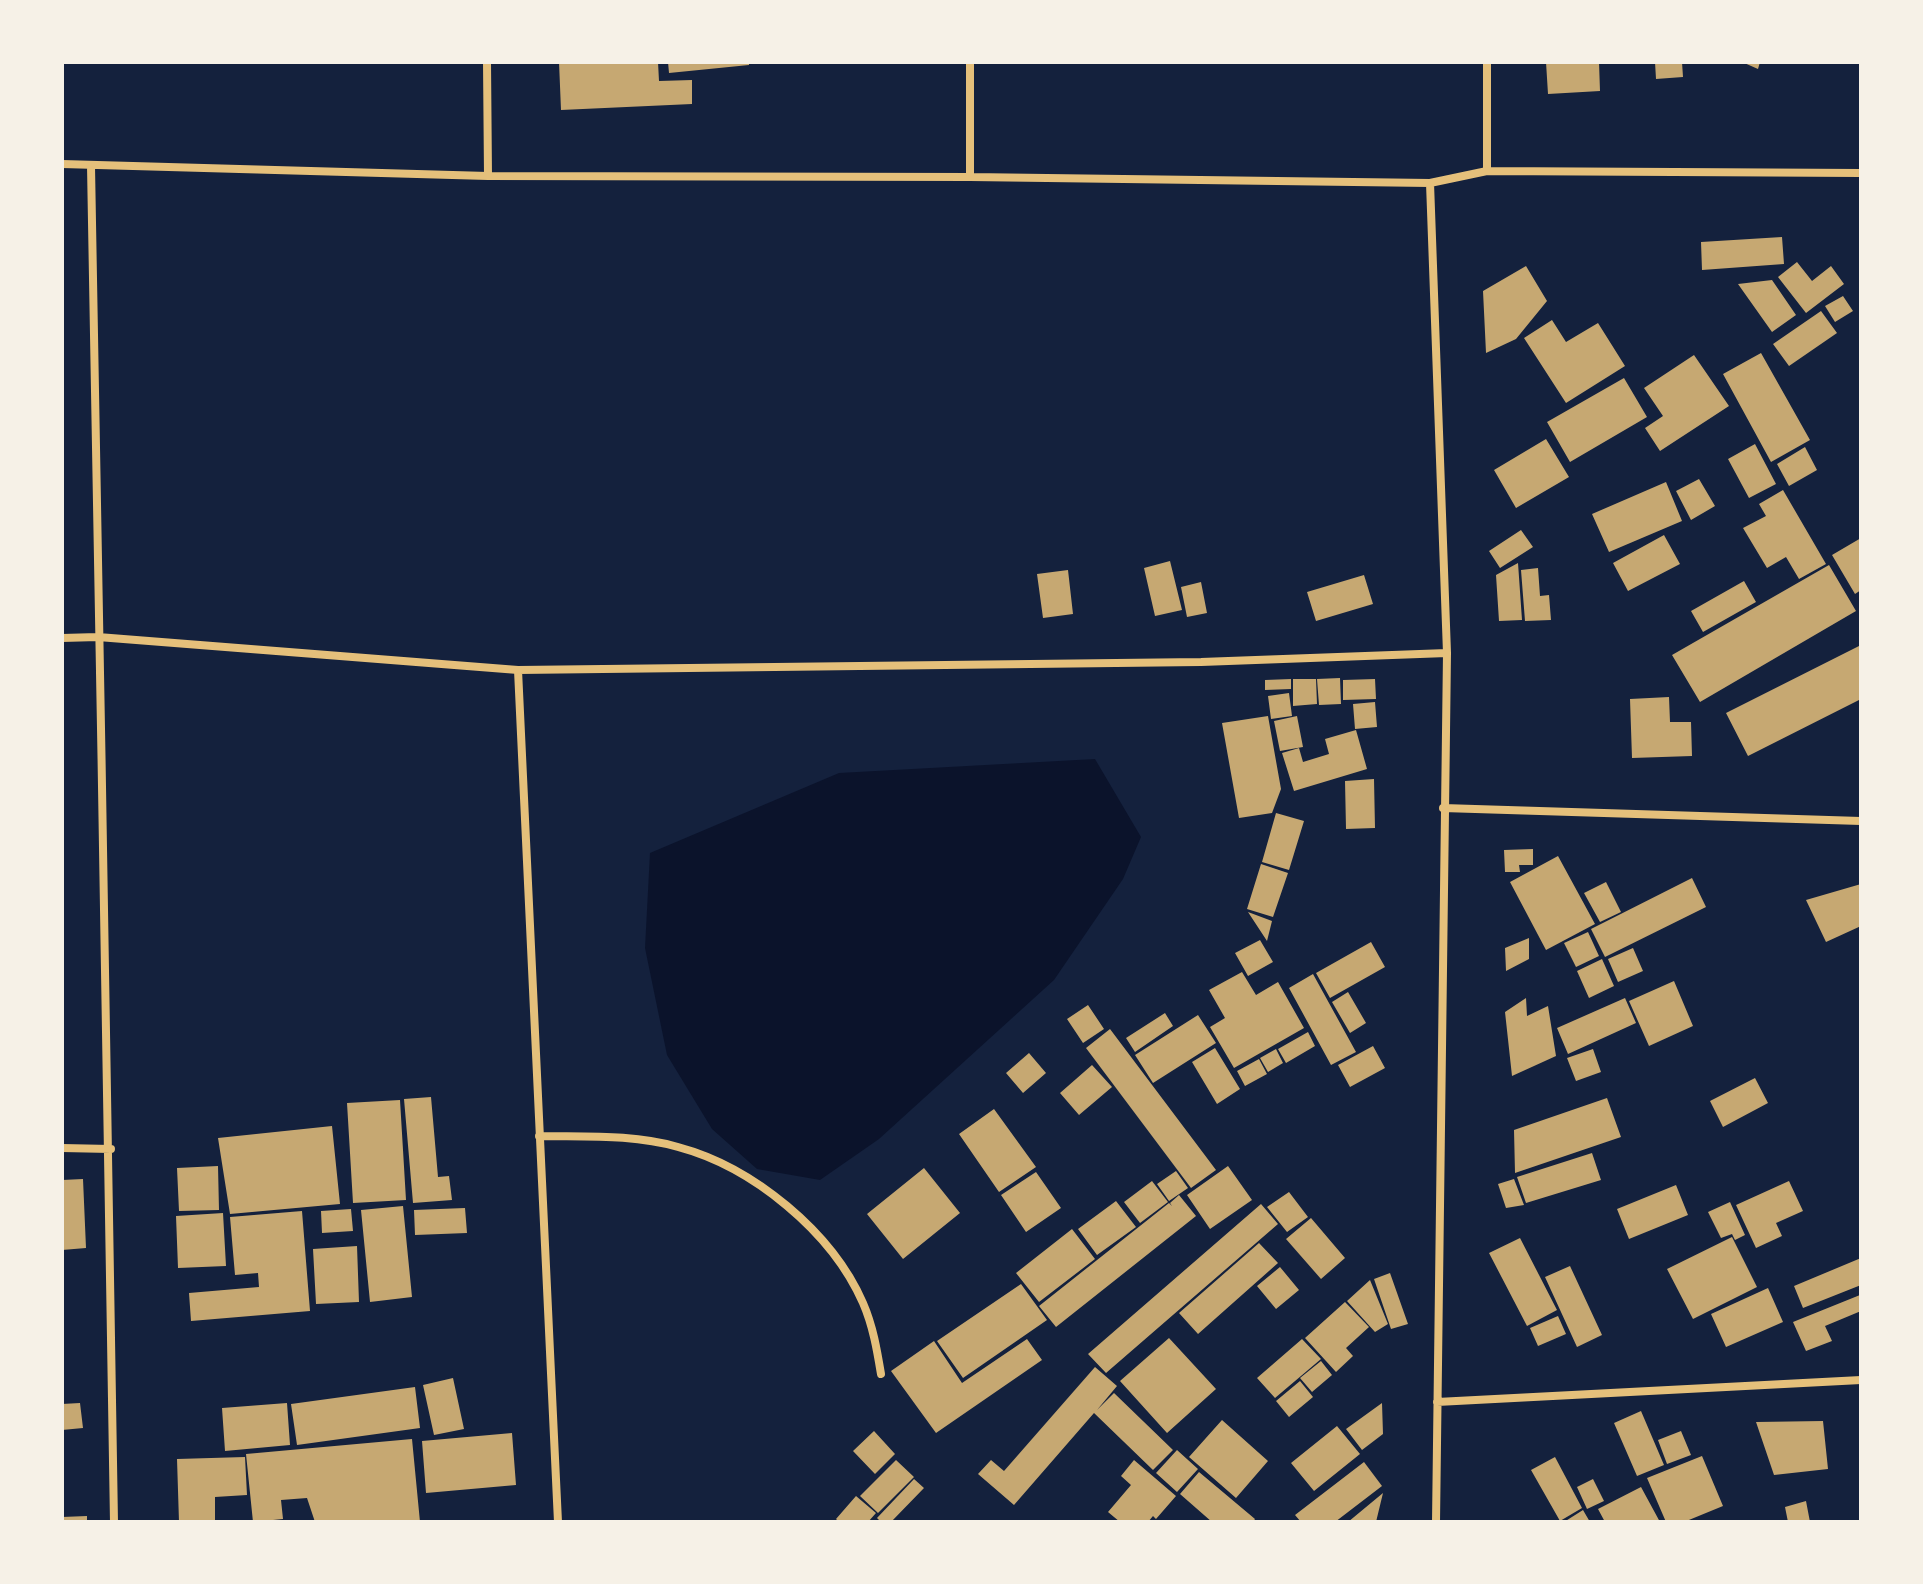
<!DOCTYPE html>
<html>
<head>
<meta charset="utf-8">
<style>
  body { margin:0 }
  #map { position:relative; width:1923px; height:1584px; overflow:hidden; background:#14213d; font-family:"Nunito Sans",sans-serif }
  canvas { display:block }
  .frame { position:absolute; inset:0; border:64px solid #f6f1e7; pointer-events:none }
</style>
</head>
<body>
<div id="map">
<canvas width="1923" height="1584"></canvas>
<div class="frame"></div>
</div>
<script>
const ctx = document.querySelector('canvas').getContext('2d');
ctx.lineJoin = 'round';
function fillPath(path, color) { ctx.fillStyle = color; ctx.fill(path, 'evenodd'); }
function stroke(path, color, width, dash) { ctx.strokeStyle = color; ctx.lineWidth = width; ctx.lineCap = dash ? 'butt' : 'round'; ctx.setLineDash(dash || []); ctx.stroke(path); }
const water = new Path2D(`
  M1095,759L1141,837L1123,879L1054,980L879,1139L820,1180L757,1169L712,1129L667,1055L645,948L650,853L839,773Z`);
const building = new Path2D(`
  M559,62H658L659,81L692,80V104L561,110Z
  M668,62H749V65L669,73Z
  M1546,62H1599L1600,91L1548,94Z
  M1655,62H1682L1683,77L1656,79Z
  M1742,62H1760L1758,69Z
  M1782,237L1784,264L1702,270L1701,242Z
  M1797,262L1812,281L1831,266L1844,284L1806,313L1778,277Z
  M1526,266L1547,301L1516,339L1486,353L1483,291Z
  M1772,280L1796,315L1772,332L1738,284Z
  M1843,296L1853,311L1835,322L1825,306Z
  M1821,311L1837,333L1789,366L1773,344Z
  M1552,320L1566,342L1598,323L1625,366L1566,403L1524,338Z
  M1761,353L1810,440L1771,462L1723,374Z
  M1694,355L1729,406L1660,451L1645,428L1663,416L1644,388Z
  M1624,378L1647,417L1570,462L1547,422Z
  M1546,439L1569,477L1516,508L1494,470Z
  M1755,444L1776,484L1749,498L1728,459Z
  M1805,447L1817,470L1789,486L1777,464Z
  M1699,479L1715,506L1691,520L1676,491Z
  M1666,482L1682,521L1609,552L1592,514Z
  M1783,490L1826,564L1799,579L1786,557L1767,568L1743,528L1766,516L1759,504Z
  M1521,530L1533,547L1500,568L1489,551Z
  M1664,535L1680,564L1628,591L1613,563Z
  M1861,538V590L1855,594L1832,555Z
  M1170,561L1182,610L1155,616L1144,568Z
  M1518,563L1522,620L1499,621L1496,575Z
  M1829,565L1856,611L1700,702L1672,655Z
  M1538,568L1540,596L1549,595L1551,620L1525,621L1521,570Z
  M1068,570L1073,614L1043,618L1037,574Z
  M1364,575L1373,604L1316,621L1307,592Z
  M1744,581L1756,602L1703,632L1691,611Z
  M1201,582L1207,613L1187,617L1181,587Z
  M1861,645V699L1748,756L1726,713Z
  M1340,678L1341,704L1319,705L1317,679Z
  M1291,679V689L1265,690V680Z
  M1293,679H1316L1317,704L1293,706Z
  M1375,679L1376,699L1343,700V680Z
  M1289,693L1292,716L1271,719L1268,696Z
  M1669,697L1670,722H1691L1692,756L1632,758L1630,699Z
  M1375,702L1377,727L1355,729L1353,704Z
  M1268,716L1281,789L1272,813L1239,818L1222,723Z
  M1297,716L1303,747L1280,751L1274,721Z
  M1356,730L1367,769L1294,791L1282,753L1299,748L1303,762L1329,754L1325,739Z
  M1374,779L1375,828L1346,829L1345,781Z
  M1276,813L1304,821L1289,870L1262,862Z
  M1533,849V865H1519L1520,872H1505L1504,850Z
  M1558,856L1595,924L1546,950L1510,882Z
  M1261,864L1288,873L1273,917L1247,909Z
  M1692,878L1706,907L1605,957L1591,929Z
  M1606,882L1621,912L1600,922L1584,893Z
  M1861,884V926L1826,942L1806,900Z
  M1248,912L1272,921L1267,941Z
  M1588,932L1599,956L1576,967L1564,943Z
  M1529,938V959L1506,971L1505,948Z
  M1260,940L1273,962L1248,976L1235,953Z
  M1371,942L1385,967L1330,998L1316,973Z
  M1633,948L1643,971L1618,982L1608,959Z
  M1602,959L1614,986L1589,998L1577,971Z
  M1242,972L1256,995L1278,982L1304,1028L1234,1068L1210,1027L1225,1018L1209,990Z
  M1313,974L1356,1052L1331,1065L1289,988Z
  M1674,981L1693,1026L1649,1046L1629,1001Z
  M1348,992L1366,1023L1350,1033L1332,1002Z
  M1526,998L1527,1016L1548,1006L1556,1056L1512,1076L1505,1012Z
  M1625,998L1636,1023L1568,1054L1557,1028Z
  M1088,1005L1104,1029L1083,1043L1067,1019Z
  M1165,1013L1173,1026L1135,1052L1126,1038Z
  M1198,1015L1216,1043L1153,1083L1135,1055Z
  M1110,1029L1216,1170L1191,1188L1086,1048Z
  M1308,1032L1315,1046L1286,1063L1278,1049Z
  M1373,1046L1385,1068L1350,1087L1338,1065Z
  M1215,1048L1240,1089L1217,1104L1192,1062Z
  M1276,1049L1283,1063L1268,1072L1260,1058Z
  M1593,1049L1601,1072L1576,1081L1567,1058Z
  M1029,1053L1046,1073L1023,1093L1006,1073Z
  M1259,1059L1267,1074L1245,1086L1237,1071Z
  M1092,1065L1112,1087L1079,1115L1060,1093Z
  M1755,1078L1768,1103L1723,1127L1710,1101Z
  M431,1097L438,1177L449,1176L452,1200L413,1203L404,1099Z
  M1607,1098L1621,1137L1515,1173L1514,1130Z
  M400,1100L406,1200L353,1203L347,1103Z
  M994,1109L1036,1167L999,1192L959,1134Z
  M332,1126L340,1204L230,1214L218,1138Z
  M1592,1153L1601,1180L1526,1203L1517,1177Z
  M218,1166L219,1210L179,1211L177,1168Z
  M1228,1166L1252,1200L1210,1229L1187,1195Z
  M924,1168L960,1213L903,1259L867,1214Z
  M1176,1171L1188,1188L1169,1201L1157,1184Z
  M1036,1172L1061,1208L1026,1232L1001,1195Z
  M83,1179L86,1248L62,1250V1180Z
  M1514,1179L1524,1205L1506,1208L1498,1184Z
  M1152,1181L1168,1202L1140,1223L1124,1202Z
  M1789,1181L1803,1211L1776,1223L1782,1236L1756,1248L1736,1205Z
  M1676,1185L1688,1215L1629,1239L1617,1209Z
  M1289,1192L1308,1217L1287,1232L1267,1207Z
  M1179,1195L1196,1216L1056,1327L1039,1306L1169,1203L1172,1206L1170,1203Z
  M1116,1201L1136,1227L1097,1255L1078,1229Z
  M1730,1202L1745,1235L1735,1240L1732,1234L1721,1238L1708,1212Z
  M1261,1204L1278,1224L1106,1373L1088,1354Z
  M403,1206L412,1297L370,1302L361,1210Z
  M465,1208L467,1233L415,1235L414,1210Z
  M351,1209L353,1231L322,1233L321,1211Z
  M302,1211L310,1311L191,1321L189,1293L259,1287L258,1273L235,1275L230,1217Z
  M223,1213L226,1266L178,1268L176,1216Z
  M1311,1218L1345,1258L1321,1279L1286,1239Z
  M1072,1229L1095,1259L1039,1302L1016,1273Z
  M1732,1237L1757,1287L1693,1319L1667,1269Z
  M1520,1238L1557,1310L1527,1326L1489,1253Z
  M1259,1243L1278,1263L1198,1334L1179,1313Z
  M357,1246L359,1302L316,1304L313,1249Z
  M1861,1258V1285L1803,1308L1794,1286Z
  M1570,1266L1602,1335L1577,1347L1545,1277Z
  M1280,1267L1299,1290L1276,1309L1257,1286Z
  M1390,1273L1408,1324L1391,1329L1374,1279Z
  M1370,1280L1388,1324L1375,1332L1347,1301Z
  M1021,1284L1047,1320L963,1378L937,1341Z
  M1768,1288L1783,1322L1726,1347L1711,1314Z
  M1860,1295L1861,1311L1825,1326L1832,1341L1806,1351L1793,1322Z
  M1345,1302L1369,1327L1346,1348L1353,1356L1336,1372L1305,1338Z
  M1558,1316L1566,1334L1538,1346L1530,1328Z
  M1169,1338L1216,1389L1167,1433L1120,1381Z
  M1027,1339L1042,1360L936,1433L891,1371L934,1341L962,1383Z
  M1302,1339L1321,1359L1275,1398L1257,1378Z
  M1321,1361L1332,1375L1312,1392L1300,1378Z
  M1095,1367L1117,1386L1097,1410L1114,1393L1173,1450L1153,1470L1094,1413L1014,1505L978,1474L991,1460L1004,1471Z
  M453,1378L464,1429L434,1435L423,1385Z
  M1300,1381L1313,1397L1289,1417L1276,1401Z
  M415,1387L420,1428L297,1445L291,1404Z
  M80,1403L83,1428L62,1430V1404Z
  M287,1403L290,1445L225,1451L222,1408Z
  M1382,1403L1383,1434L1362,1450L1346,1429Z
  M1641,1411L1664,1465L1637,1476L1614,1423Z
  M1222,1420L1268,1461L1236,1498L1189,1457Z
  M1823,1421L1828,1469L1774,1475L1756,1422Z
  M1337,1426L1360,1454L1314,1491L1291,1463Z
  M874,1431L895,1454L875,1474L853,1451Z
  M1681,1431L1691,1455L1667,1464L1658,1440Z
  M512,1433L516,1485L426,1493L422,1441Z
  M412,1439L420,1522H315L307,1498L281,1500L283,1519L253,1522L246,1454Z
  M1177,1450L1198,1469L1177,1492L1156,1473Z
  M1702,1456L1723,1506L1684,1522H1666L1647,1478Z
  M245,1457L247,1495L215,1497V1522H179L177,1459Z
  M1555,1457L1582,1508L1560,1521L1531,1470Z
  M896,1460L914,1477L878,1513L860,1496Z
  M1134,1460L1176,1496L1156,1519L1153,1516L1148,1522H1120L1108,1512L1131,1485L1121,1476Z
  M1364,1462L1382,1486L1335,1522H1301L1295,1515Z
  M1199,1472L1255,1519L1253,1522H1212L1180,1494Z
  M914,1479L924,1488L891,1522H881L877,1518Z
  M1593,1479L1604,1501L1587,1509L1577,1487Z
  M1641,1487L1660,1522H1605L1598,1509Z
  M1383,1493L1376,1522H1348Z
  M856,1496L876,1513L868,1522H839L836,1519Z
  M1806,1501L1810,1522H1788L1785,1507Z
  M1583,1510L1590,1522H1564Z
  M87,1516V1522H62V1517Z`);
const minor = new Path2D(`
  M487,62L488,176
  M970,62V177
  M1487,62V171
  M62,164L488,176L970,177L1430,183L1487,171L1861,173
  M91,166C97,618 110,1070 114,1522
  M1430,183L1447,653L1436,1522
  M62,638L98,637L518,670L1201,662L1447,653
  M518,670L558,1522
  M1443,808L1861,821
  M539,1136C585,1137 633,1134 678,1147C753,1167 832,1232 863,1303C873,1326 877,1350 881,1374
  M62,1148L111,1149
  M1437,1402L1861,1380`);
fillPath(water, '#0b132b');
fillPath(building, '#c6a872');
stroke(minor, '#e5c07b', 8);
</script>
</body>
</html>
